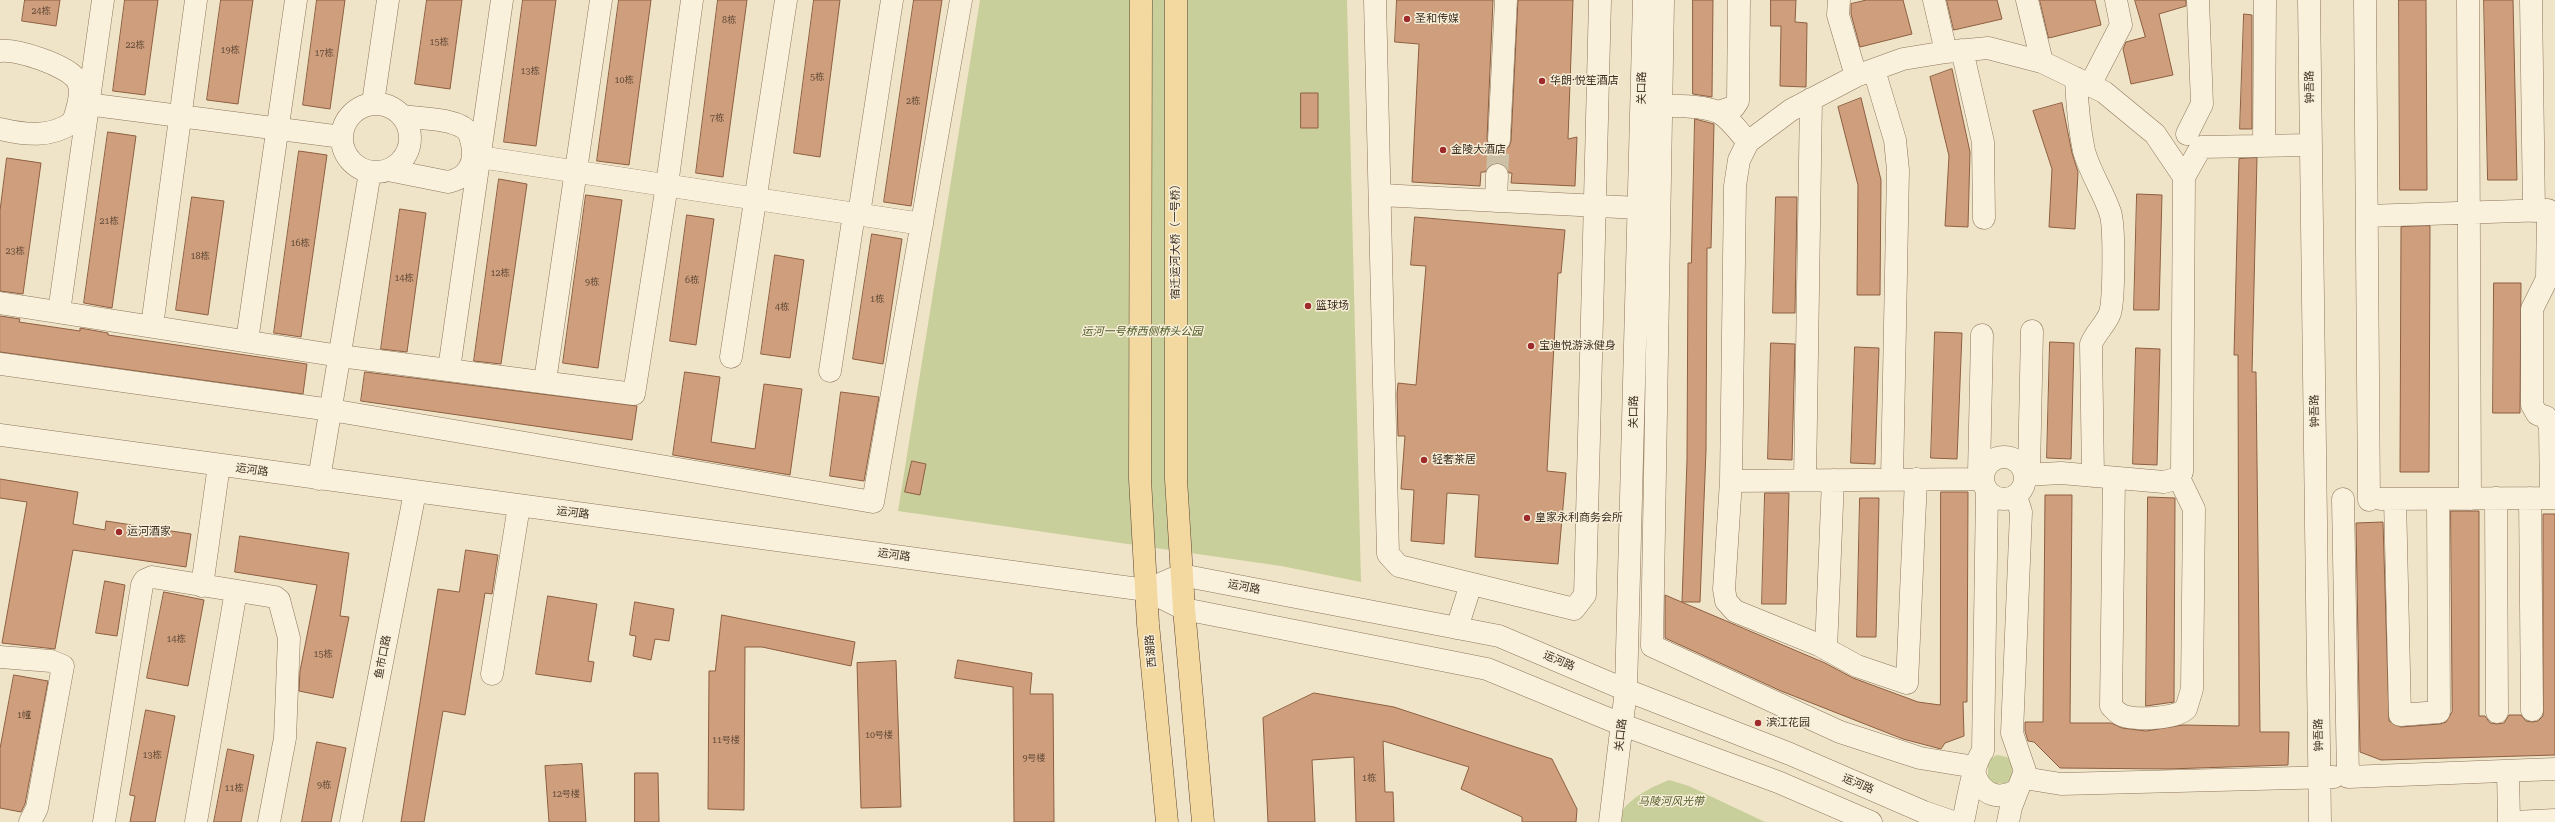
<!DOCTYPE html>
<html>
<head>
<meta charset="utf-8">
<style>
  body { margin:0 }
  canvas { display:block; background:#f0e4c8 }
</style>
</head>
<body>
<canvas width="2555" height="822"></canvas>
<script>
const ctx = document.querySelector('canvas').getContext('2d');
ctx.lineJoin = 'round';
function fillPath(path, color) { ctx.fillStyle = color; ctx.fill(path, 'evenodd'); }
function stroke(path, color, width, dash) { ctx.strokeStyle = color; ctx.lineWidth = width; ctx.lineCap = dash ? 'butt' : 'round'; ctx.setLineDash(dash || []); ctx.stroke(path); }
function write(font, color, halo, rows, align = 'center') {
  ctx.font = font + ' "Roboto Serif","Noto Sans SC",serif'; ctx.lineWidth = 3; ctx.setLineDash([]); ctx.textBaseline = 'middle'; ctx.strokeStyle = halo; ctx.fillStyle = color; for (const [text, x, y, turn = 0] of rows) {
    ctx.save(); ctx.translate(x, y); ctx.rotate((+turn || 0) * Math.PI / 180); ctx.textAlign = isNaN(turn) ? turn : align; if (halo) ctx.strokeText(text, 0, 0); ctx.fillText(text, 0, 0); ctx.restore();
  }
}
const green = new Path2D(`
  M980,0H1347L1361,582L1281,566L898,511Z
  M1997,755L2007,757L2012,761V784L1988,783V760Z
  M1669,780L1689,786L1765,822H1617C1623,800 1650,788 1669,780Z`);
const building = new Path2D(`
  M25,0H60L56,26L22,21Z
  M125,0H158L145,95L113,91Z
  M221,0H253L238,104L207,100Z
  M317,0H345L330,109L303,105Z
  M427,0H462L450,89L415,84Z
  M523,0H556L536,146L504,142Z
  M619,0H651L629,165L597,161Z
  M718,0H747L723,177L696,173Z
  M814,0H840L820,157L794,153Z
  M914,0H942L911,206L884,202Z
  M1397,0H1493L1487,139L1492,150L1499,152L1509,147L1511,141L1518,0H1573L1568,139L1577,137L1575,186L1511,183L1512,173H1509L1504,165L1497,163L1491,164L1485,172H1481L1480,186L1412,182L1419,44L1395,42Z
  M1693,0H1713L1712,97L1693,94Z
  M1771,0H1796L1795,22L1807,23L1806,87L1780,86L1781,26H1771Z
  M1867,0H1903L1912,34L1860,47L1851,14V4Z
  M1947,0H1997L2002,19L1954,30Z
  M2040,0H2095L2101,25L2049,38Z
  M2135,0H2186V6L2159,14L2173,75L2131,84L2123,49L2126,42L2145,37Z
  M2399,0H2426L2427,190H2400Z
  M2484,0H2513L2517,180H2488Z
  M2244,14L2252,15V129H2240Z
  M1952,69L1970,152L1968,227L1945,226L1949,156L1930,77Z
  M1301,93H1318V128H1301Z
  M1861,98L1881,180L1880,295H1857L1858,185L1838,107Z
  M2062,103L2072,153L2078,172L2075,229L2049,227L2052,169L2033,111Z
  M1695,119L1714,124L1711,248H1707L1706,450L1700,602H1682L1687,460L1688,263H1691Z
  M108,132L136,136L112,308L84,303Z
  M299,151L327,155L301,337L274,333Z
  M7,158L41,163L23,294L0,291V211Z
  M2257,158L2252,372H2256L2260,732H2289L2288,765L2168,769L2060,768L2034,742L2028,741L2025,731V722H2043L2045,495H2072L2070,723H2111L2122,728L2146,731L2183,725L2239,726L2238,355H2234L2239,159Z
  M499,179L527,184L501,364L474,361Z
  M2137,194L2162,195L2159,310H2134Z
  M586,195L622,200L598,368L563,363Z
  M192,197L224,201L208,315L176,310Z
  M1776,197H1797L1795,313H1773Z
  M400,209L426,213L407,352L381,349Z
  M687,215L714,219L696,345L670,341Z
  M1415,217L1565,230L1561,273H1558L1547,471L1566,473L1558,564L1475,557L1479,495L1447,493L1444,544L1411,541L1414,490L1401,489L1405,436H1398L1397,394L1398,383L1416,385L1426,266L1411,265Z
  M2430,226L2429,472H2400L2401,227Z
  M872,234L902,239L883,364L853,359Z
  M775,255L804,260L790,358L761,354Z
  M2494,283H2521L2520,413H2493Z
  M0,316L20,319L19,322L80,331V328L108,333V335L307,364L303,394L0,352Z
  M1935,332L1962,333L1957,459L1931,458Z
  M2050,342L2074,343L2071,459L2047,458Z
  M1771,343L1795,344L1792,460L1768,459Z
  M1855,347L1879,348L1875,464L1851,463Z
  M2136,348L2160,349L2157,465L2133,464Z
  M365,372L637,406L632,440L361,401Z
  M685,372L720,377L711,442L755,449L764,384L802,389L790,475L673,455Z
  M841,392L879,397L864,481L830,476Z
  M912,461L926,464L920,495L905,492Z
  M0,479L78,492L73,524L105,530L106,521L191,534L186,567L73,550L55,649L2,643L27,502L0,498Z
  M1941,492H1968L1967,702H1963L1964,736L1945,743L1941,749L1903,739L1781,691L1665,638V595L1825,663L1853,678L1918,702L1940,705Z
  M1765,493H1789L1786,604H1762Z
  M2148,497L2175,498L2174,702L2146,706Z
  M1860,498H1879L1876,637H1857Z
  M2451,511H2479V716H2485L2490,723L2497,724L2504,723L2509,715H2521L2526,721L2532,722L2538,721L2543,716V514H2555V755L2381,760L2360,752L2356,523L2383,522L2389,721L2401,727L2440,724L2446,722L2452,712Z
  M240,536L349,553L340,616L349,617L333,698L299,691L300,671L317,585L235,572Z
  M466,550L498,555L492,594L485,593L465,715L443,711L424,822H401L438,589L459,592Z
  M105,581L125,585L117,636L96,633Z
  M164,592L204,600L188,686L147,678Z
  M548,596L597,604L588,661L594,662L591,682L536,674Z
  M635,602L674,609L669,641L655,639L651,660L633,656L636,636L630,635Z
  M722,615L855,642L851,666L762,647H745L744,810L708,809L709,671H715Z
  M958,660L1032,673L1030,694H1053L1054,822H1014L1013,687L955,678Z
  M896,661L901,807L861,808L857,663Z
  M14,675L48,681L25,804L21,812L0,808V749Z
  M1314,693L1394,707L1552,759L1577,809L1576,822H1522V817L1461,789L1469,767L1383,741L1385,792H1393L1394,822H1356L1354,757L1312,760L1315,822H1268L1263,718Z
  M146,710L175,716L155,822H130L135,796L130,795Z
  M317,742L346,748L331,822H302Z
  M228,749L254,755L241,822H214Z
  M582,764L586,822H549L545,766Z
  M635,773H658L659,822H635Z`);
const minorTunnel = new Path2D(`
  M1497,175L1499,140`);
const minor = new Path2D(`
  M1375,0L1388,554L1399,566L1574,609L1585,595L1600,0
  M1663,0L1652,646L1840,732L1920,758L1975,767
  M1839,0L1838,15L1856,76
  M1934,0L1946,52
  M2027,0L2042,62
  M2309,0L2320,822
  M2365,0L2369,500
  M2468,0L2470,499
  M2531,0L2534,211
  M1962,50L1983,142L1984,218
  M0,51C17,49 67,65 77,80C84,92 77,110 73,122C51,138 25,135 0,129
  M1874,70L1895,140L1898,170L1892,479
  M2076,78C2077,102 2079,127 2084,151C2090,173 2103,191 2110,212C2115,225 2114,300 2110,313C2106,324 2096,332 2091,344L2093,476
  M2090,85L2121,25L2116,0
  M79,103L342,137
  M373,103L388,0
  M342 138a34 34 0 1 1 68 0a34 34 0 1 1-68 0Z
  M1646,105C1665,106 1704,104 1720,113C1731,120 1739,132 1748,142
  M1718,112L1734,107L1738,101L1739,0
  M2187,134L2202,104L2198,0
  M1499,140L1506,0
  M2264,146L2265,0
  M473,156L922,224
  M388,170L448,182C468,178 476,163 472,144C471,139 469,131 464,128C449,118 421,119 404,116
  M2184,177L2201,147L2311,145
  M1380,195L1639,208
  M1496,201L1497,175
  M2548,210L2547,279L2532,309V405L2537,414L2546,417L2550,427L2551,498
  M859,214L892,0
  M2367,216L2548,210
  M0,303L340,356L634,394L667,185L692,0
  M59,312L103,0
  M152,326L196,0
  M1982,335L1979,473L1983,479
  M247,341L296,0
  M731,357L786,0
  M0,364L331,410L873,502L961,0
  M449,369L502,0
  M830,371L854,214
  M545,381L601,0
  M0,435L1146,590L1184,609L1487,669L1623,725L1778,782L1871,822
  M1983 478a21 21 0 1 1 42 0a21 21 0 1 1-42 0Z
  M2025,475L2029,471L2032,331
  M2114,478L2111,706C2115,710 2118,714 2124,716C2138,720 2174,719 2186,709L2192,689L2194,509L2179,478
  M319,479L370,172
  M1983,479L1731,481L1735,186L1739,160L1748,142L1791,110L1856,76L1903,59L1946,52L1988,48L2042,62L2104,92L2155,134L2184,177L2182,472L2179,478L2164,482L2061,473L2025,475
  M1805,480L1811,99
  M1731,481L1724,589L1726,601L1735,611L1819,645L1857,666L1907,683L1916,479
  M2496,498L2497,712
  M2530,498L2532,710
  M2343,499L2348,777L2555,769
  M2381,499L2555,498
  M2395,499L2400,715L2439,712L2438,499
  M202,586L219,465
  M1146,590L1181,575L1499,636L1626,690L1790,754L1924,812L1953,822
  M1457,628L1471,584
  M1826,649L1833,480
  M0,657L51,661L63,666L37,808L30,822
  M492,674L519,506
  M2508,771L2509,822
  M1975,775C1982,795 1999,801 2017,790
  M2024,778L2061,784L2334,777
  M104,822L142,585L145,580L152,577L275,597L279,600L289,638L285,738L269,822
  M196,822L236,591
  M351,822L415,492
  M1610,822L1626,690L1644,0
  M1963,822C1967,804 1973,763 1983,751L1987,491
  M2008,822L2011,807L2025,771L2012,733L2021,512L2016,496
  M2514,822L2555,820`);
const major = new Path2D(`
  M1141,0L1140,479L1148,624L1167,822
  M1176,0V479L1184,609L1203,822`);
const markers = [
  [1407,19,4,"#9e2a2b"],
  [1542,81,4,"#9e2a2b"],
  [1443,150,4,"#9e2a2b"],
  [1308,306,4,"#9e2a2b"],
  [1531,346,4,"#9e2a2b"],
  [1424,460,4,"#9e2a2b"],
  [1527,518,4,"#9e2a2b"],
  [119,532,4,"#9e2a2b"],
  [1758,723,4,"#9e2a2b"]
];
const numberNames = [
  ["24栋",41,11],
  ["8栋",729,20],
  ["15栋",439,42],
  ["22栋",135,45],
  ["19栋",230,50],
  ["17栋",324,53],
  ["13栋",530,71],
  ["5栋",817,77],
  ["10栋",624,80],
  ["2栋",913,101],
  ["7栋",717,118],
  ["21栋",109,221],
  ["16栋",300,243],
  ["23栋",15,251],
  ["18栋",200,256],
  ["12栋",500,273],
  ["14栋",404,278],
  ["6栋",692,280],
  ["9栋",592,282],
  ["1栋",877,299],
  ["4栋",782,307],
  ["14栋",176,639],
  ["15栋",323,654],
  ["1幢",24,715],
  ["10号楼",879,735],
  ["11号楼",726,740],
  ["13栋",152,755],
  ["9号楼",1034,758],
  ["1栋",1369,778],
  ["9栋",324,785],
  ["11栋",234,788],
  ["12号楼",566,794]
];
const poiNames = [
  ["圣和传媒",1415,19],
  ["华朗·悦笙酒店",1550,81],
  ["金陵大酒店",1451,150],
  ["篮球场",1316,306],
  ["宝迪悦游泳健身",1539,346],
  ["轻奢茶居",1432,460],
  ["皇家永利商务会所",1535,518],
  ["运河酒家",127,532],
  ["滨江花园",1766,723]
];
const streetNames = [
  ["钟吾路",2310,87,-91],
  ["关口路",1642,88,-89],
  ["宿迁运河大桥（一号桥）",1176,239,-90],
  ["钟吾路",2315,411,-91],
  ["关口路",1634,412,-89],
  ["运河路",252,470,8],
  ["运河路",573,513,7],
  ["运河路",894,555,8],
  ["运河路",1244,587,11],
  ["西湖路",1151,651,-95],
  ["鱼市口路",383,657,-79],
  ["运河路",1559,661,23],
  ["关口路",1621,735,-83],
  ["钟吾路",2319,735,-91],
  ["运河路",1858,784,23]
];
const parkNames = [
  ["运河一号桥西侧桥头公园",1142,332],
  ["马陵河风光带",1671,802]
];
fillPath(green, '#c9cf9b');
fillPath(building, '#cf9f7d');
stroke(building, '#8d5f41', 1);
stroke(minorTunnel, '#ccc0a6', 22, [22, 11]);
stroke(minor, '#8d765c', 23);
stroke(major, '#5b4430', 23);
stroke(minor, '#faf1dc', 22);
stroke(major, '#f3d9a0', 22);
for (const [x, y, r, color] of markers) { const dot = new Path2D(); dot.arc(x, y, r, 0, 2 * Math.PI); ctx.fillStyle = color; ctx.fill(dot); stroke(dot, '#f7eed8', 1.5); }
write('9px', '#624a37', null, numberNames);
write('11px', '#3d2e20', '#f7eed8', poiNames, 'left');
write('11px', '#3d2e20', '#f7eed8', streetNames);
write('italic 11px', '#4d5a26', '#f7eed8', parkNames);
</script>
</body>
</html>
